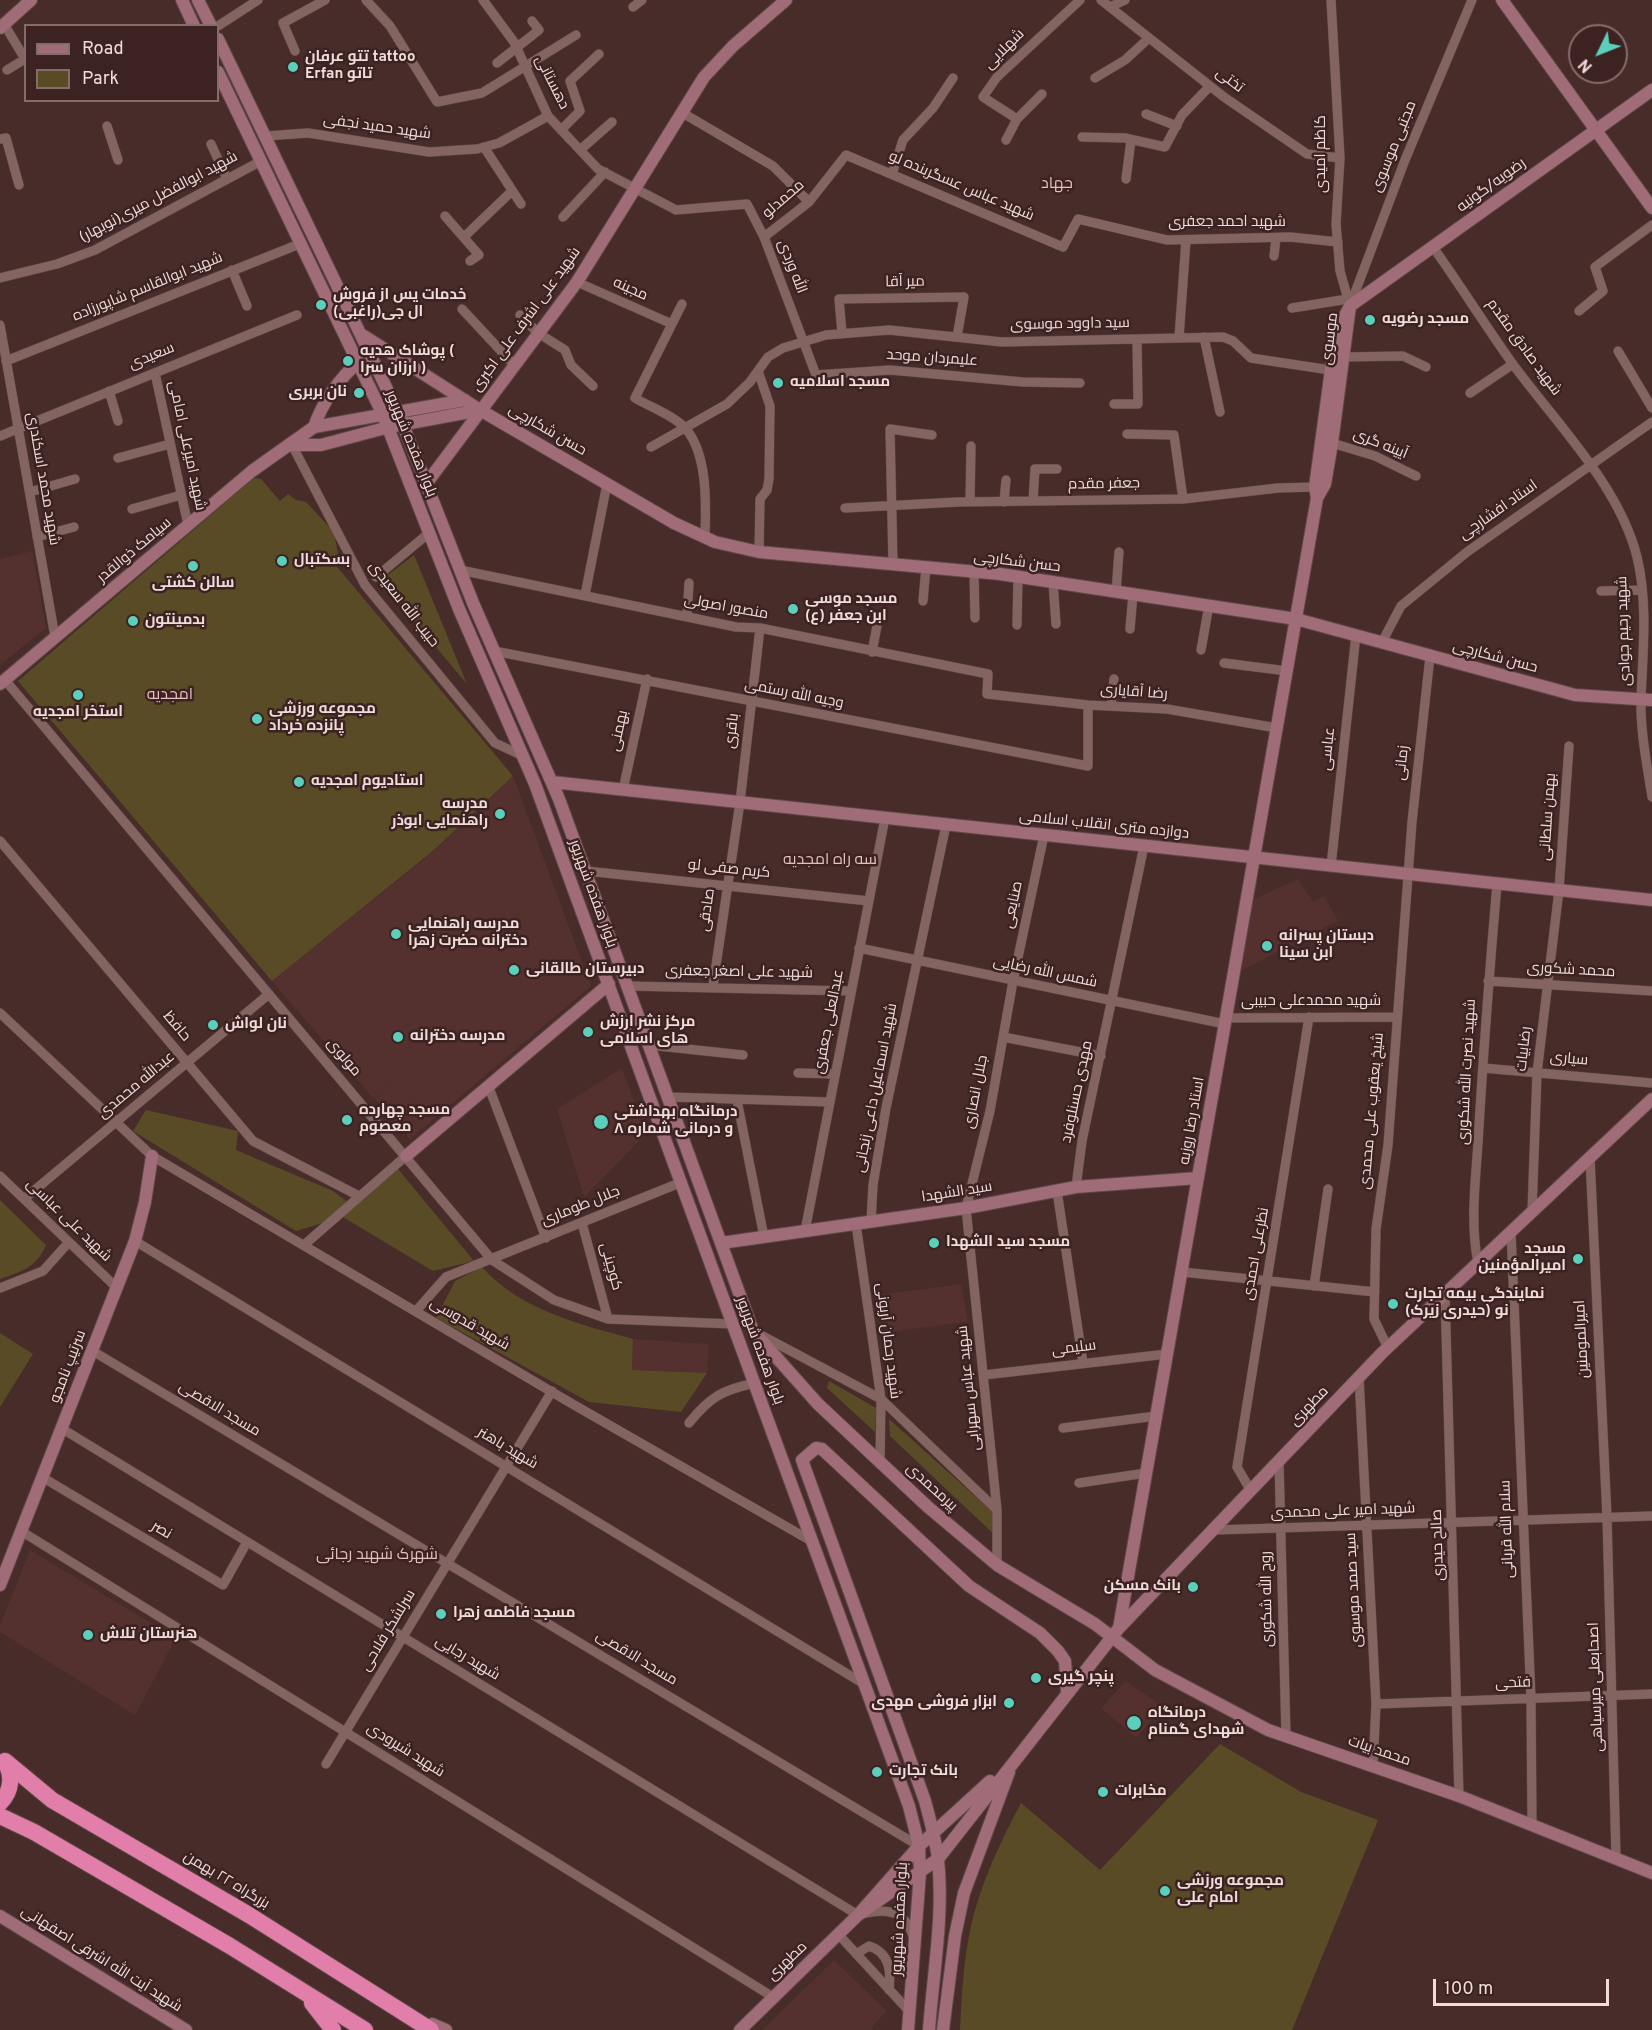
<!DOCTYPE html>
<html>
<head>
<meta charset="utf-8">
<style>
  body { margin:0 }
  #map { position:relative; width:1652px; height:2030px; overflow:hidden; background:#472c2a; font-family:Overpass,sans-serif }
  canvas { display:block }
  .legend { position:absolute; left:24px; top:24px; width:195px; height:78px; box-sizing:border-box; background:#3c2220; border:2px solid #846c6b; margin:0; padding:8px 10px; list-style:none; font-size:18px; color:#efdcdb }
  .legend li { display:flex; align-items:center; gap:12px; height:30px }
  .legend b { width:30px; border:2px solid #846c6b }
  .north { position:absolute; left:1568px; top:24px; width:60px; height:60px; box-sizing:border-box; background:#3c2220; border:2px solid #846c6b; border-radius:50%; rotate:227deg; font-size:16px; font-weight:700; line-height:24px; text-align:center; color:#efdcdb }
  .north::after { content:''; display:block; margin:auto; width:21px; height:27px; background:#5bcebc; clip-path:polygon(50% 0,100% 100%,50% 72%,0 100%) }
  .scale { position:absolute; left:1433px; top:1979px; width:176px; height:27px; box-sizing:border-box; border:3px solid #efdcdb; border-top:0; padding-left:8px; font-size:18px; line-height:21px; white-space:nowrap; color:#efdcdb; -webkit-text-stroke:4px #3c2220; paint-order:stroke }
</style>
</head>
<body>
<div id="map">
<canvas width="1652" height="2030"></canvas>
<ul class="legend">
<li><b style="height:8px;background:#9f6c77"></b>Road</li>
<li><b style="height:16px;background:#5a4b27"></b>Park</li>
</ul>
<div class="north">N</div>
<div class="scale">100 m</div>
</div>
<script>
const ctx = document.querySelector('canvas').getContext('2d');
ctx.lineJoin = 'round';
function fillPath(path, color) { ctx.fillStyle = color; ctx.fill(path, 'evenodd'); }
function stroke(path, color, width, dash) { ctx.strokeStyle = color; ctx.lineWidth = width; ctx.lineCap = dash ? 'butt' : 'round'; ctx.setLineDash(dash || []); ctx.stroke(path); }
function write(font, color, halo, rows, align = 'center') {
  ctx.font = font + ' Overpass,Cairo,sans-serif'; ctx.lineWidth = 5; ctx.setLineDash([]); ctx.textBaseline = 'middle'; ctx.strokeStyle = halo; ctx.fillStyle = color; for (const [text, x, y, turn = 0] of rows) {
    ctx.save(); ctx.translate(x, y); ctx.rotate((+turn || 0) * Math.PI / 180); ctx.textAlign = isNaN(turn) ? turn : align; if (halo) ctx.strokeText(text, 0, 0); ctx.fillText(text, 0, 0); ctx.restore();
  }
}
const built = new Path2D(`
  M32,551L46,628L0,665V559Z
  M513,776L591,986L410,1139L375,1099L397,1079L374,1099L272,981L434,851Z
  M1298,879L1313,902L1324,896L1338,921L1241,971L1252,900Z
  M622,1068L646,1134L584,1197L557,1109Z
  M961,1284L968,1322L880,1333L877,1295Z
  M633,1339L709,1344L707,1373L632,1370Z
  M30,1550L176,1638L135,1715L0,1632V1625Z
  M1126,1681L1163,1707L1136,1738L1101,1708Z
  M834,1960L887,2011L871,2027L874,2030H762Z`);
const green = new Path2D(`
  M254,478L261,479L280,501L288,494L296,500L306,502L334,532L338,554L332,561L513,776L434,850L272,981L18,681Z
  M414,555L467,684L380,581Z
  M146,1110L238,1131L236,1150L333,1191L354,1207L398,1169L474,1261L433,1271L343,1217L296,1231L133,1131Z
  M0,1200L46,1245C36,1268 23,1271 0,1279Z
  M482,1267C520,1310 579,1324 633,1339L632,1370L707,1373L681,1412L589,1402L436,1318L455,1281Z
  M0,1333L33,1354L0,1407Z
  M829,1381L876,1408L875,1432L827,1388Z
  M889,1419L996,1515L998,1538L890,1436Z
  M1220,1744L1301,1792L1378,1820L1292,2030H960C962,1991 964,1948 975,1910C986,1872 1003,1837 1021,1803L1100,1870Z`);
const street = new Path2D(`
  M366,0L390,26L437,102L482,93L576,35
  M483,0L514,42L548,116L598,169L676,210L747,204L764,237L816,375L890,370L1023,382L1080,383
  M1101,0L1224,97L1307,154L1340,158
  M1331,0L1340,158L1336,224L1340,271L1350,306
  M633,7L642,0
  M1110,7L1125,0
  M4,24L25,59L7,70
  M218,26L258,0
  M295,51L283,23L325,0
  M497,63L539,30L532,21
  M1095,78L1125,60L1149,38
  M681,112L773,166L809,202
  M1146,114L1177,126
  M1017,119L983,97L997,77L1080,0
  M107,126L118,160
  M561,130L580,111L570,81L599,54
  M266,136L308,133L429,152L477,149L499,143L548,116
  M1082,137L1125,138L1165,147L1182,115L1210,86
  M0,139L6,138L19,185
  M1006,140L1017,119L1042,94
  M211,144L227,179
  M484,147L521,204
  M580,150L612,122
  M892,174L903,140L933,108L953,78
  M1126,179L1131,140
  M445,216L479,255L470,261
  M563,217L605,172
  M465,236L512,191
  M764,237L809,202L846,155L1063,247L1078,219L1167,240L1290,237L1338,242
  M1433,247C1460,285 1485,325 1512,363C1555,422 1619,485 1637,557C1648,602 1643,652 1641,698C1640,730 1647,765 1652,797
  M1274,256L1276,238
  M232,270L247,306
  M0,278L57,264L95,250L261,161
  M577,282L672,324
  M682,304L635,398C650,407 675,416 686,429C708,455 706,505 705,537
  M1350,306L1405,160L1472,0
  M1292,308L1348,299
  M462,309L514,365
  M1579,311L1603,291L1595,267L1652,225
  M520,315L538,333L565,350L571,365L593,386
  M0,325L55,637
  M842,333L839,299L964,297L957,337
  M1204,337L1220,412
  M1179,338L1186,240
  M1618,351L1652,408
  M1344,357L1403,356L1426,367
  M6,361L302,243
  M758,371L770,406L769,479L767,490L760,499L759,552
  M155,373L188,525
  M109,391L118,421
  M1470,393L1513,364
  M1114,404H1138L1137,339
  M1127,434L1174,435L1183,499
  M0,436L297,315
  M1332,443L1375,456L1416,476
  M292,445L365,585L495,743L523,756
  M651,447L727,404L750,382L768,357L783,348L826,335L889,330L1002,342L1223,337L1233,341L1251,358L1330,370
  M118,458L170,444
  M30,492L75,479
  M1033,501L1035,469H1057
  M970,502L971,446
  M1004,502L1006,480
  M845,508L958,502L1183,499L1278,488L1315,487
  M132,509L181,495
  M37,537L74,527
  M893,564L890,429L932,435
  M460,570L736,627L760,628L988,674L987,694L1088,705L1167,709L1277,728
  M974,572L975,618
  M376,577L429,533
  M1053,582L1056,624
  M1601,591L1641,590
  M1116,592L1119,552
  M585,595L607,484
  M923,601L926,567
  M687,617L689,583
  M1017,625L1018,577
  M1130,629L1133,594
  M1382,642L1401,606L1467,552L1652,422
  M1201,650L1209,605
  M494,651L1088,766V705
  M872,652L877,626
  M1224,663L1287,671
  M5,680L492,1260L554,1300L608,1319L733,1324
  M1111,706L1114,679
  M623,790L647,679
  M0,841L253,1141L359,1196
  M1331,866L1356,635
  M586,871L869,901
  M859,948L1225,1024
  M1488,981L1652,991
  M628,986L850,991
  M713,986L740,802L760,628
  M0,1013L152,1156L569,1402L813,1542
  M1226,1018L1396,1017
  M1003,1037L1101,1056
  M649,1045L743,1055
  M1483,1068L1652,1083
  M798,1073L835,1074
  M488,1085L546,1238
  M668,1097L830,1102
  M737,1100L764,1237
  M1590,1158L1607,1517L1616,1857
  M0,1176L116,1287
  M1076,1187L1082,1141L1144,846
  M1057,1191L1083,1363
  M24,1199L269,994
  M1532,1212L1537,1073L1559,890L1569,746
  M871,1222L873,1185L886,1108L946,825
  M582,1223L608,1319
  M856,1224L881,1399L880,1462
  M805,1231L885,818
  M1511,1232L1531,1698L1532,1824
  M135,1241L864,1684
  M304,1245L406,1156
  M1478,1263C1469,1219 1477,1171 1479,1126C1484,1045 1490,964 1497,884
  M1182,1272L1375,1292
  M1314,1286L1328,1189
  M0,1288L43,1271L69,1242
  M1445,1294L1459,1796
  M416,1311L446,1277L682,1182
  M757,1333L881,1399L997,1510
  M1388,1348L1374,1319L1376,1229L1388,1145L1412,822L1430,656
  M91,1350L919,1846
  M984,1375L1167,1354
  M1359,1377L1376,1704L1373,1766
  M689,1423C710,1397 722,1390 755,1383
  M61,1428L858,1915C883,1908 904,1908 913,1936
  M1063,1428L1156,1416
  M1279,1461L1286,1736
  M42,1477L223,1585L247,1542
  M1079,1483L1146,1473
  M1251,1491L1237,1467L1309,1017
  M1215,1530L1652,1516
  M21,1531L773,1997
  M997,1565V1510L966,1208L990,1111L1013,981L1044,835
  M1376,1704L1652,1694
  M326,1764L552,1391
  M838,1934L910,2012
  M856,1954L869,1946C890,1953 891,1971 889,1990`);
const secondary = new Path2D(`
  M182,0L194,26
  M198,0L211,26
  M1502,0L1652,208
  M0,28L31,0
  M218,39L398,412L473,603L559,799L753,1331L818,1404L928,1507L997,1565L1095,1624L1155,1670L1268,1730L1459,1796L1652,1873
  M218,72L383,415L459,609L535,784L909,1806L919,1846L920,1873L908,2030
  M364,336L480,410L674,523L715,542L759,552L1000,574L1296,619L1575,695L1652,700
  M314,427C322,403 340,377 359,362
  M292,445H321L389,427L480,410
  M426,484L577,282L704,77L733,46L786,0
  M1317,498L1315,487L1336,333L1350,306L1652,90
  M0,684L252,471L314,427L465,400
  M552,782L1652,900
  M406,1156L609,984
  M721,1243L966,1208L1076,1187L1198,1178
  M0,1585L135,1241L145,1202L152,1156
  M1119,1628L1317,498L1325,484L1332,443L1350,306
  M858,1915L938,1859L1119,1628L1382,1353L1652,1099
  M0,1916L186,2030
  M432,2024L446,2030
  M740,2030L858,1915L919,1846L990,1781
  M929,2030C933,1974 944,1915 938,1860C936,1840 930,1820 925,1801L802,1460L816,1448L822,1449L969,1586L1040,1633L1058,1651L1065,1661L1067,1691
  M943,2030L955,1936L964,1893L1009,1772`);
const highway = new Path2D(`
  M5,1761L52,1800L249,1915L431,2030
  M0,1803C12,1791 13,1776 5,1761
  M0,1816L34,1832L230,1946L365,2030
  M312,2003L333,2030`);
const markers = [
  [293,67,6,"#5bcebc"],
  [321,305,6,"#5bcebc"],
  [1370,320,6,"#5bcebc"],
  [348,361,6,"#5bcebc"],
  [778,383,6,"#5bcebc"],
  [359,393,6,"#5bcebc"],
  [282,561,6,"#5bcebc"],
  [193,566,6,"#5bcebc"],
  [793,609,6,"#5bcebc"],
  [133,621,6,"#5bcebc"],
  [78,695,6,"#5bcebc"],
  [257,719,6,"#5bcebc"],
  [299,782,6,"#5bcebc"],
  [500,814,6,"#5bcebc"],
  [396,934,6,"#5bcebc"],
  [1267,946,6,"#5bcebc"],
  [514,970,6,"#5bcebc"],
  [213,1025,6,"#5bcebc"],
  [588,1032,6,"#5bcebc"],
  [398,1037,6,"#5bcebc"],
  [347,1120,6,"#5bcebc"],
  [601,1122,8,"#5bcebc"],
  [934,1243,6,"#5bcebc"],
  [1578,1259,6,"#5bcebc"],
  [1393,1304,6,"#5bcebc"],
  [1193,1587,6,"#5bcebc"],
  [441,1614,6,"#5bcebc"],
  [88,1635,6,"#5bcebc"],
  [1036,1678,6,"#5bcebc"],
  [1009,1703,6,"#5bcebc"],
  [1134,1723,8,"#5bcebc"],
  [877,1772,6,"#5bcebc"],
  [1103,1792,6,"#5bcebc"],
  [1165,1891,6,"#5bcebc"]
];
const streetNames = [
  ["شهلایی",1005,50,-45],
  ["تختی",1229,81,37],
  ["دهستانی",551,83,63],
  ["شهید حمید نجفی",377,128,8],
  ["مجتبی موسوی",1395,147,-68],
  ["کاظم امیدی",1322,154,-90],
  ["رضویه/گونیه",1492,186,-36],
  ["شهید عباس عسگربنده لو",961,187,23],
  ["شهید ابوالفضل میری(نوبهار)",159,198,-28],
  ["محمدلو",784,200,-41],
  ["شهید احمد جعفری",1227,223],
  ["الله وردی",791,267,69],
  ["میر آقا",905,283,-1],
  ["شهید ابوالقاسم شاپورزاده",148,288,-22],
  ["مجینه",630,290,24],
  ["شهید علی اشرف علی اکبری",527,320,-54],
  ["سید داوود موسوی",1070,325,-1],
  ["موسوی",1331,339,-83],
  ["شهید صادق مقدم",1523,348,54],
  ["سعیدی",152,357,-22],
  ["علیمردان موحد",932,359,4],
  ["حسن شکارچی",547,431,30],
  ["بلوار هفده شهریور",410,444,68],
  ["آیینه گری",1380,445,22],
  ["شهید امیرعلی امامی",186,446,78],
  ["شهید محمد اسکندری",42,479,80],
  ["جعفر مقدم",1104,485,-1],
  ["استاد افشارچی",1499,511,-35],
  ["سیامک ذوالقدر",135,551,-40],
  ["حسن شکارچی",1017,563,7],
  ["حبیب الله سعیدی",403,605,52],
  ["منصور اصولی",726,608,10],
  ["شهید رحیم جوادی",1625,631,-92],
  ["حسن شکارچی",1495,658,15],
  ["رضا آقایاری",1134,693,4],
  ["وجیه الله رستمی",794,695,11],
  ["بهمنی",620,731,-78],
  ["باقری",733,731,-83],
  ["عباسی",1329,749,-84],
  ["زمانی",1403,763,-84],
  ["بهمن سلطانی",1549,817,-86],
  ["دوازده متری انقلاب اسلامی",1104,826,6],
  ["کریم صفی لو",729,870,6],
  ["بلوار هفده شهریور",592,894,70],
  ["صنایعی",1014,905,-78],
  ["صادقی",708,910,-82],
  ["محمد شکوری",1571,971,3],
  ["شهید علی اصغر جعفری",739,973,1],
  ["شمس الله رضایی",1045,973,12],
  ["شهید محمدعلی حبیبی",1311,1002],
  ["عبدالعلی جعفری",830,1022,-79],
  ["حافظ",176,1027,50],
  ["رضابیات",1525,1049,-84],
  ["مولوی",343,1058,50],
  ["سیاری",1569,1060,5],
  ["شهید نصرت الله شکوری",1468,1072,-87],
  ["عبدالله محمدی",137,1086,-40],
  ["شهید اسماعیل داعی زنجانی",877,1088,-79],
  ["جلال انصاری",977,1092,-79],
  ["مهدی حسنلوفرد",1078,1092,-78],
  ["شیخ یعقوب علی محمدی",1373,1111,-85],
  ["استاد رضا روزبه",1193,1121,-80],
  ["سید الشهدا",957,1193,-9],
  ["جلال طوماری",581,1207,-22],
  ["شهید علی عباسی",68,1221,44],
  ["نظرعلی احمدی",1257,1254,-80],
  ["کوچینی",610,1267,75],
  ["شهید قدوسی",469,1325,30],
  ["امیرالمومنین",1583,1339,-93],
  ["شهید رحمان آربونی",887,1341,83],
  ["سلیمی",1074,1349,-7],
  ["بلوار هفده شهریور",759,1351,70],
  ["سرتیپ نامجو",69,1367,-69],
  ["شهید عباس سهرابی",970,1388,-96],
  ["مطهری",1310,1407,-46],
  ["مسجد الاقصی",219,1410,31],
  ["شهید باهنر",507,1449,31],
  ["پیرمحمدی",931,1488,42],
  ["شهید امیر علی محمدی",1343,1512,-2],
  ["سلام الله قربانی",1508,1529,-92],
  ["نصر",161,1531,31],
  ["صالح حیدری",1439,1545,-92],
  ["سید صمد موسوی",1355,1590,-93],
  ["روح الله شکوری",1268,1599,-91],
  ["سرلشکر فلاحی",389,1631,-59],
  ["شهید رجایی",467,1659,31],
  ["مسجد الاقصی",636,1659,31],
  ["فتحی",1513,1684,-2],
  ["اصحابعلی میرسیاهی",1597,1687,-92],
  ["شهید شیرودی",405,1751,32],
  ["محمد بیات",1379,1752,19],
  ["بزرگراه ۲۲ بهمن",226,1881,31],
  ["بلوار هفده شهریور",901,1919,-87],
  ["شهید آیت الله اشرفی اصفهانی",101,1960,32],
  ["مطهری",788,1962,-44]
];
const poiNames = [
  ["تتو عرفان tattoo",305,58],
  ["Erfan تاتو",305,75],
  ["خدمات پس از فروش",333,296],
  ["ال جی(راغبی)",333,313],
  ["مسجد رضویه",1382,320],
  ["پوشاک هدیه (",360,352],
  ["ارزان سرا )",360,369],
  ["مسجد اسلامیه",790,383],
  ["نان بربری",347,393,"right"],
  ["بسکتبال",294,561],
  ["سالن کشتی",193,584,"center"],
  ["مسجد موسی",805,600],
  ["ابن جعفر (ع)",805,617],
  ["بدمینتون",145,621],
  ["مجموعه ورزشی",269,710],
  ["پانزده خرداد",269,727],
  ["استخر امجدیه",78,713,"center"],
  ["استادیوم امجدیه",311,782],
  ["مدرسه",488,805,"right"],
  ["راهنمایی ابوذر",488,822,"right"],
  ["مدرسه راهنمایی",408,925],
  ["دخترانه حضرت زهرا",408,942],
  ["دبستان پسرانه",1279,937],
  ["ابن سینا",1279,954],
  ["دبیرستان طالقانی",526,970],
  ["مرکز نشر ارزش",600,1023],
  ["های اسلامی",600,1040],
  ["نان لواش",225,1025],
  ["مدرسه دخترانه",410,1037],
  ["مسجد چهارده",359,1111],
  ["معصوم",359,1128],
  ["درمانگاه بهداشتی",614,1113],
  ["و درمانی شماره ۸",614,1130],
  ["مسجد سید الشهدا",946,1243],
  ["مسجد",1566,1250,"right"],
  ["امیرالمؤمنین",1566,1267,"right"],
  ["نمایندگی بیمه تجارت",1405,1295],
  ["نو (حیدری زیرک)",1405,1312],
  ["بانک مسکن",1181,1587,"right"],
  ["مسجد فاطمه زهرا",453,1614],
  ["هنرستان تلاش",100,1635],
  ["پنچر گیری",1048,1678],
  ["ابزار فروشی مهدی",997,1703,"right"],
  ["درمانگاه",1148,1714],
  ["شهدای گمنام",1148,1731],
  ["بانک تجارت",889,1772],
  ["مخابرات",1115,1792],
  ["مجموعه ورزشی",1177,1882],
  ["امام علی",1177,1899]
];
const neighbourhoodNames = [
  ["جهاد",1057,185],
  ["امجدیه",170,696],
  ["سه راه امجدیه",830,861],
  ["شهرک شهید رجائی",377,1556]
];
fillPath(built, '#54312f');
fillPath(green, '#5a4b27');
stroke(street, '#5f4846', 10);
stroke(secondary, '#5f4846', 14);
stroke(highway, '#5f4846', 18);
stroke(street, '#836461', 9);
stroke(secondary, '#9f6c77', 12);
stroke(highway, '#e17eaa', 16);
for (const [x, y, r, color] of markers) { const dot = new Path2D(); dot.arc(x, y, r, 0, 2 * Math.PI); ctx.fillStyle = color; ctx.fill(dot); stroke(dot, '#3c2220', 2); }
write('15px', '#efdcdb', '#3c2220', streetNames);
write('bold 15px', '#efdcdb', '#3c2220', poiNames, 'left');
write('16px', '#e4c1be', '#3c2220', neighbourhoodNames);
</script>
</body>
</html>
